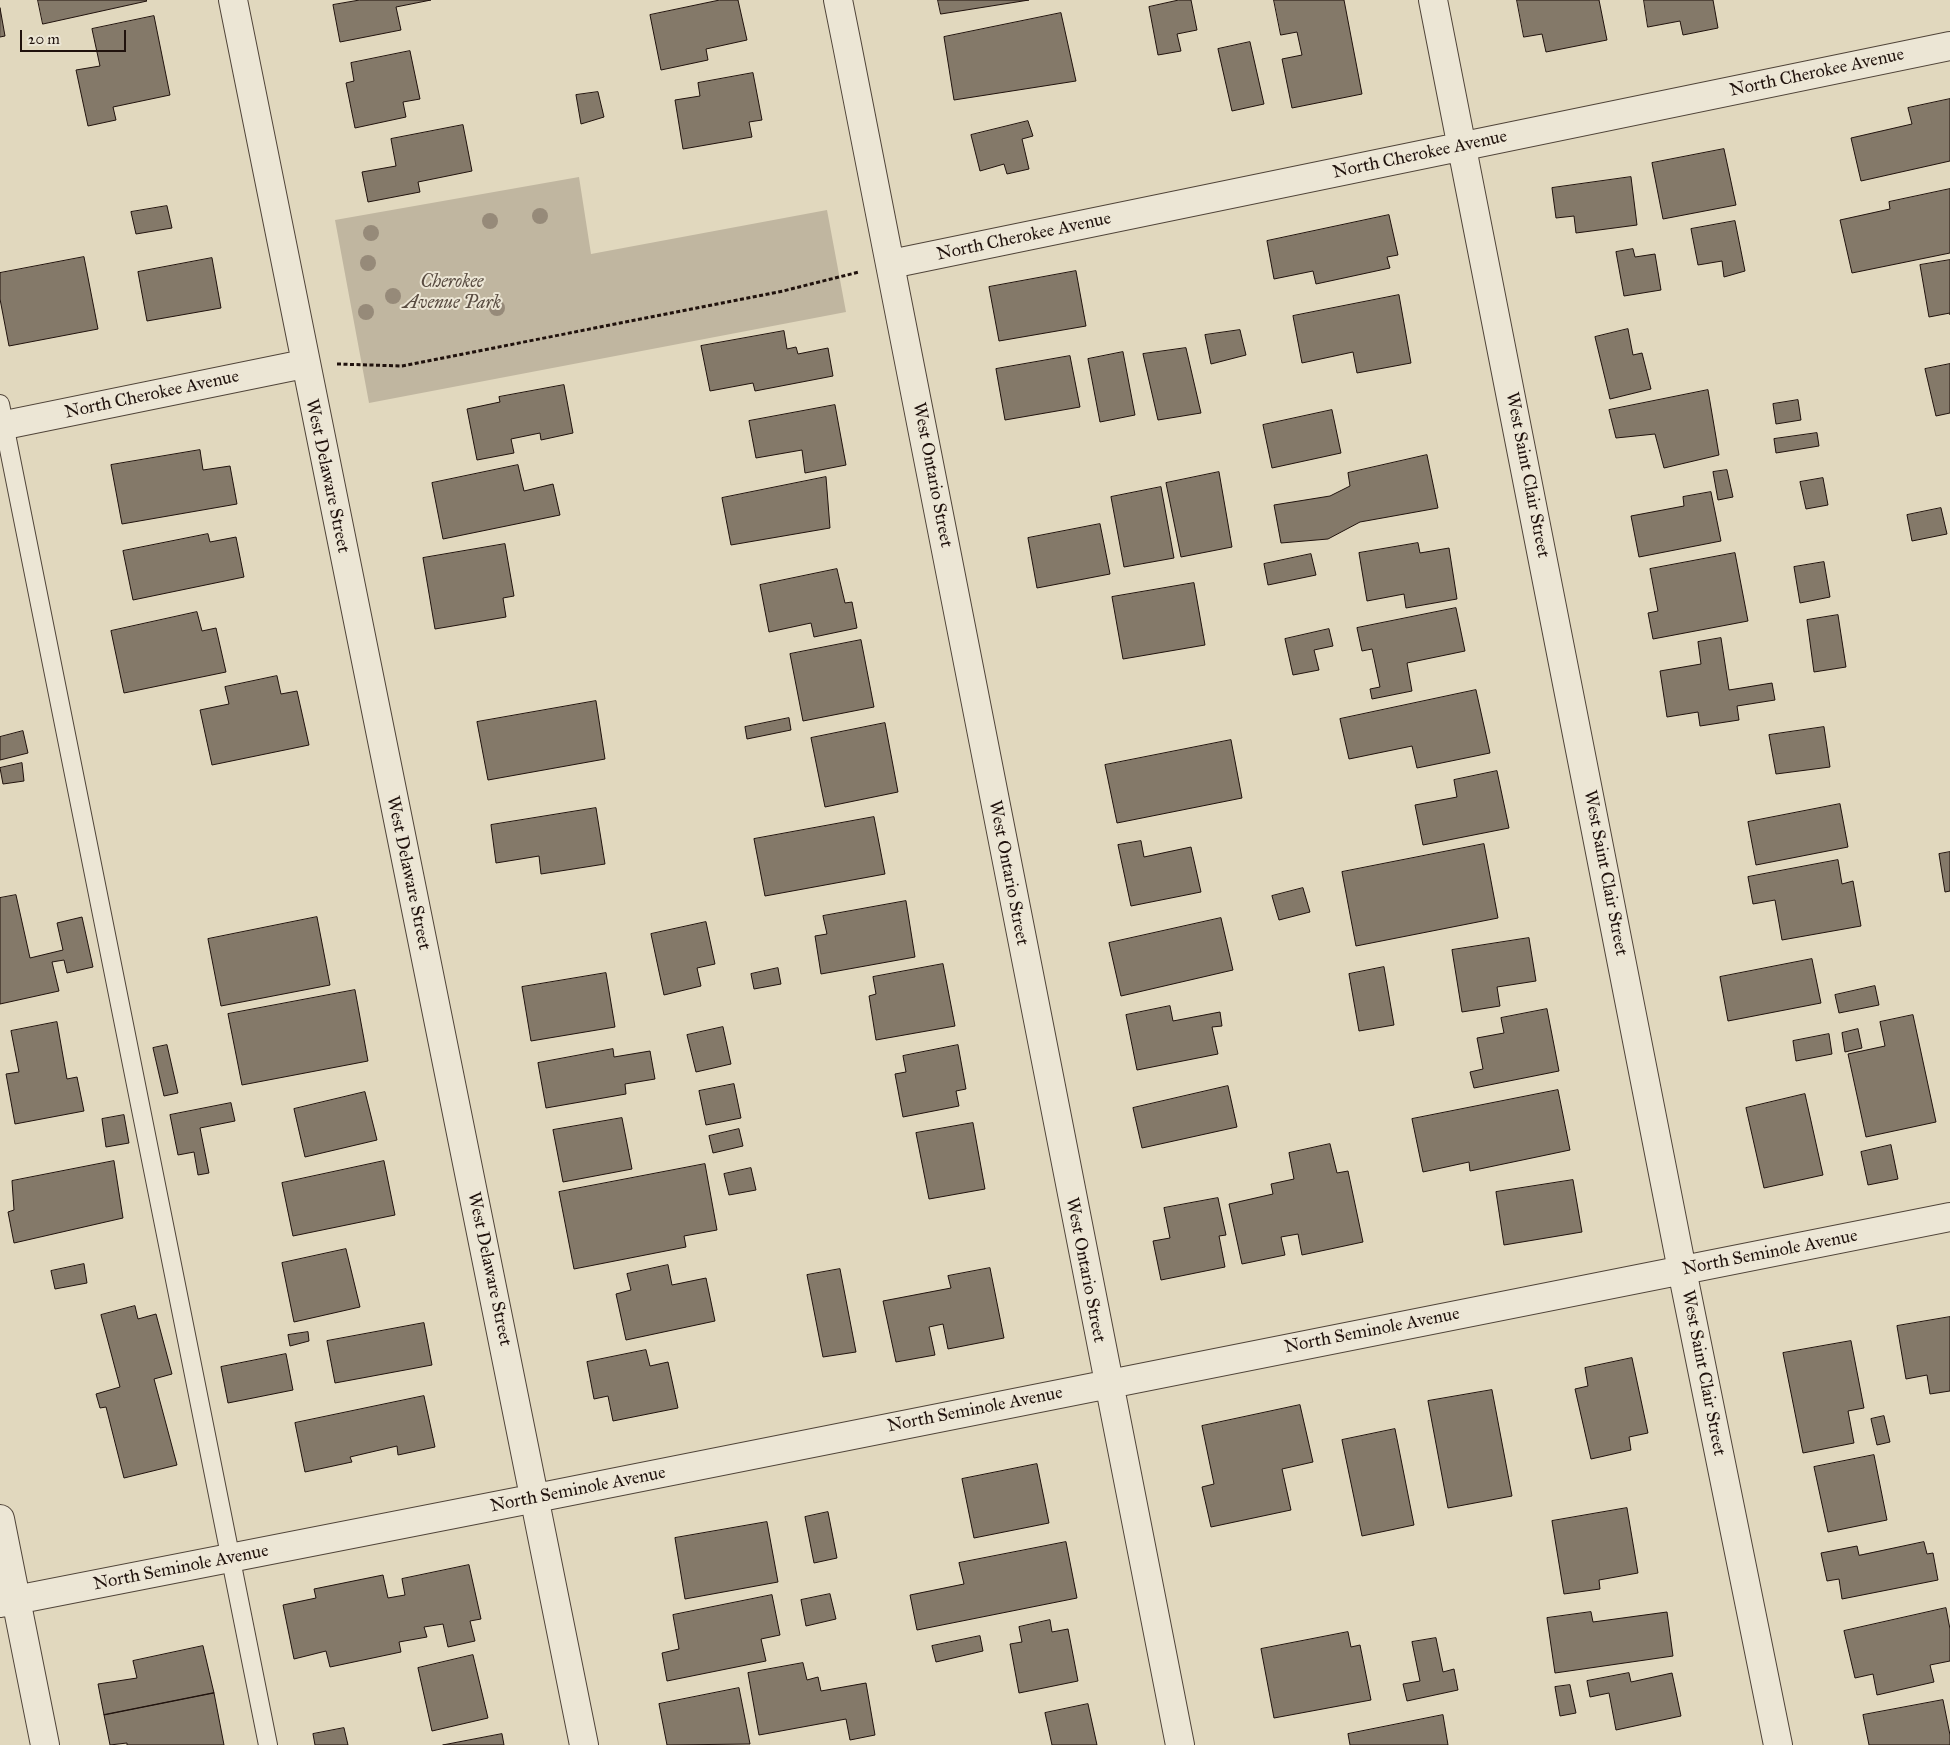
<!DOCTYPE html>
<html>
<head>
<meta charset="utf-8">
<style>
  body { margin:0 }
  #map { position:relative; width:1950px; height:1745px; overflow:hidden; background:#e1d8be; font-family:"IM FELL Great Primer",serif }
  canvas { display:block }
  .scale { position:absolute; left:20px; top:30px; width:106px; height:22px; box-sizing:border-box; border:2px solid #20120d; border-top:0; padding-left:6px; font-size:15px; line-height:18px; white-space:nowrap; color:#20120d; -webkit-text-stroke:4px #ece6d5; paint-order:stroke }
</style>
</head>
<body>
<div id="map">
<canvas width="1950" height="1745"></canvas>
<div class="scale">20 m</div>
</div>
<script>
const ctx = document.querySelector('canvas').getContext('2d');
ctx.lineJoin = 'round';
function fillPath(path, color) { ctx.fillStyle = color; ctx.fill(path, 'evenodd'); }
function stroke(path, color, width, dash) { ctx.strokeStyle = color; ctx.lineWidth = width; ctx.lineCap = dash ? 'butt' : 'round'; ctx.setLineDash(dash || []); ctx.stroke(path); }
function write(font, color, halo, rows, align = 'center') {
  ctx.font = font + ' "IM FELL Great Primer",serif'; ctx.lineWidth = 4; ctx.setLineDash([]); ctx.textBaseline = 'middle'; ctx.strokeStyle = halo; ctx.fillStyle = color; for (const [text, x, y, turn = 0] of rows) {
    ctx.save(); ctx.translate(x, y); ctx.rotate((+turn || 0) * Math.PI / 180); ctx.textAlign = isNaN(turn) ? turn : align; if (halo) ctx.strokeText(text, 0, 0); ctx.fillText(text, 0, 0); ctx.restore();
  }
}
const green = new Path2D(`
  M579,177L591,254L827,210L846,312L369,403L335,220Z`);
const building = new Path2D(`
  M38,0H146L147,1L43,24Z
  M360,0H431L396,7L401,30L340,42L333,5Z
  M720,0H738L747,40L706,49L708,60L661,70L650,15Z
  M938,0H1029L941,14Z
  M1179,0H1191L1197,30L1177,34L1181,51L1158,55L1149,7Z
  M1274,0H1344L1362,94L1292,108L1282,59L1302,55L1297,32L1281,35Z
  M1517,0H1599L1607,40L1546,52L1542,34L1524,37Z
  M1644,0H1713L1718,28L1683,35L1680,21L1648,27Z
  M0,8L5,36L0,37Z
  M1061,13L1076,81L954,100L944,37Z
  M154,16L170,95L113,107L116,120L88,126L76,70L100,66L92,29Z
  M1250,42L1264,104L1232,111L1218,49Z
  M410,51L420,99L403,102L406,117L355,128L346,83L354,81L351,63Z
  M753,73L762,120L749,122L752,137L683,149L675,100L700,96L698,83Z
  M598,92L604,117L581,124L576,95Z
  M1950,99V161L1861,181L1851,138L1912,124L1908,108Z
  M1028,121L1033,136L1022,139L1029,169L1007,174L1004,164L980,171L971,135Z
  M463,125L472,171L418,182L420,192L368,202L362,172L396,166L391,139Z
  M1724,149L1736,205L1663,219L1652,163Z
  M1631,177L1637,225L1576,233L1574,216L1556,218L1552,188Z
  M1950,189V253L1852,273L1840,220L1890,209L1889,202Z
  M167,206L172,228L136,234L131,212Z
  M1389,215L1398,255L1387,257L1390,268L1316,284L1313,271L1274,279L1267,241Z
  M1735,221L1745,271L1724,277L1722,261L1698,265L1691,229Z
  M1633,249L1635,257L1655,254L1661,290L1624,296L1616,252Z
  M84,257L98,329L9,346L0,299V273Z
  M212,258L221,308L147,321L138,272Z
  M1950,260V315V313L1929,317L1920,265Z
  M1076,271L1086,326L999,341L989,287Z
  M1399,295L1411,363L1357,373L1353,352L1302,363L1293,316Z
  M1628,329L1633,355L1642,353L1651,389L1610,399L1595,337Z
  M1240,330L1246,355L1211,364L1205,335Z
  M784,331L787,349L796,347L798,354L828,348L833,376L755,391L753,383L710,391L701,346Z
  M1186,348L1201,413L1158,420L1143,354Z
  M1123,352L1135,415L1100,422L1088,359Z
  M1070,356L1080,407L1005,420L996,369Z
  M1950,364V413L1936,416L1925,369Z
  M564,385L573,433L541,440L540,433L511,439L514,453L477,460L467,409L500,402L499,397Z
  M1708,390L1719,455L1664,468L1655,434L1616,438L1609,410Z
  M1798,400L1801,420L1776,424L1773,404Z
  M835,405L846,465L805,473L802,450L756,458L749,421Z
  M1332,410L1341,453L1272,468L1263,425Z
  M1817,433L1819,446L1776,453L1774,439Z
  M200,450L203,470L230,466L237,504L122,524L111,465Z
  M1427,455L1438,508L1360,522L1328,539L1281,543L1274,505L1330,496L1350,486L1348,473Z
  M518,465L524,491L553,484L560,515L443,539L432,483Z
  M1727,470L1733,497L1718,500L1713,472Z
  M1219,472L1232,547L1181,557L1166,483Z
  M826,477L830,528L731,545L722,498Z
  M1823,478L1828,505L1806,509L1800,482Z
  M1161,487L1174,558L1124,567L1111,497Z
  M1711,492L1721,541L1639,557L1631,516L1684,506L1683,497Z
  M1941,508L1947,534L1912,541L1907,515Z
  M1100,524L1110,574L1037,588L1028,538Z
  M208,534L210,542L236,537L244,577L133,600L123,551Z
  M1418,543L1420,553L1449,548L1457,599L1406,608L1404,594L1367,601L1359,553Z
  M505,544L514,596L503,598L506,617L435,629L423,558Z
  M1735,553L1748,621L1653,639L1648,613L1658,611L1650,569Z
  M1311,554L1316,575L1268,585L1264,564Z
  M1824,562L1830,597L1800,603L1794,567Z
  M837,569L845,603L852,602L857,628L814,637L811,623L769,632L760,585Z
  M1194,583L1205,645L1123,659L1112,597Z
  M1456,608L1465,651L1407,663L1412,691L1372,699L1370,689L1380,687L1372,649L1362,651L1357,628Z
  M197,612L202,631L216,628L226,672L124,693L111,631Z
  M1838,615L1846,667L1814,672L1807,620Z
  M1329,629L1333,646L1314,650L1319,670L1293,675L1285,639Z
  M1721,638L1729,690L1772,683L1775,700L1737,706L1739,720L1700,726L1698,712L1667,717L1660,671L1701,664L1698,642Z
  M861,640L874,707L803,721L790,654Z
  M277,676L281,694L297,691L309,745L212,765L200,710L229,704L225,687Z
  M1476,690L1490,753L1417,768L1412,746L1349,759L1340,719Z
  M596,701L605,759L488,780L477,722Z
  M789,718L791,730L747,739L745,727Z
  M885,723L898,792L825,807L811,738Z
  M1824,727L1830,767L1776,774L1769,735Z
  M23,731L28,753L0,760V737Z
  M1231,740L1242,798L1117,823L1105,765Z
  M22,763L24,781L3,784L0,768Z
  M1497,771L1509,828L1423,845L1415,805L1457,797L1454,780Z
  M1840,804L1848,847L1756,865L1748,822Z
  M596,808L605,864L541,874L539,856L496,863L491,825Z
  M874,817L885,874L765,896L754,839Z
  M1141,841L1144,857L1191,847L1201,892L1131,906L1118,845Z
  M1484,844L1498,918L1356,946L1342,872Z
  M1950,852V891L1945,892L1939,854Z
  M1838,860L1842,884L1853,881L1861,926L1782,940L1775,900L1753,904L1748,877Z
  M1303,888L1310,912L1279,920L1272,896Z
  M16,895L30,958L63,950L57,923L82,917L93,967L67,973L64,960L52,962L59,991L0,1004V898Z
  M906,901L915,957L821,974L815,936L827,934L823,916Z
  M317,917L330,985L221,1006L208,939Z
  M1221,918L1233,970L1121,996L1109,943Z
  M706,922L715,964L697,968L701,986L664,995L651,934Z
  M1529,938L1536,981L1497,987L1500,1006L1462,1012L1452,950Z
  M1812,959L1821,1003L1728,1021L1720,977Z
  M943,964L955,1026L876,1040L869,996L876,994L873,977Z
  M1384,967L1394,1025L1359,1031L1349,974Z
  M778,968L781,984L754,989L751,974Z
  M606,973L615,1027L531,1041L522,987Z
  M1875,986L1879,1005L1839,1013L1835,995Z
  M355,990L368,1061L242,1085L228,1014Z
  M1170,1006L1173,1021L1220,1012L1222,1026L1212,1027L1218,1054L1137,1070L1126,1015Z
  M1547,1009L1559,1071L1474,1088L1470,1072L1483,1069L1477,1038L1504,1033L1501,1018Z
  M1913,1015L1936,1122L1866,1137L1848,1054L1885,1046L1880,1022Z
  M57,1022L67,1079L77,1077L84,1111L15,1124L6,1074L19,1072L11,1031Z
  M723,1027L731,1064L696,1072L687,1035Z
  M1858,1029L1862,1048L1845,1052L1842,1033Z
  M1829,1034L1832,1054L1796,1061L1793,1041Z
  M167,1045L178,1093L164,1096L153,1048Z
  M958,1045L966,1089L956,1091L959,1106L903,1117L895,1074L906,1072L903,1056Z
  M613,1049L614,1057L650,1051L655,1079L625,1084L626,1094L546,1108L538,1063Z
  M734,1084L741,1118L706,1125L699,1091Z
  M1228,1086L1237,1127L1142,1148L1133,1108Z
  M1558,1090L1570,1150L1470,1171L1469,1162L1423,1172L1412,1119Z
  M365,1092L377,1140L305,1157L294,1109Z
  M1805,1094L1823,1175L1764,1188L1746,1108Z
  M231,1103L235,1121L200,1128L209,1173L198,1175L194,1152L178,1155L170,1115Z
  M124,1115L129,1143L106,1147L102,1119Z
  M622,1118L632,1169L563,1182L553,1130Z
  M973,1123L985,1189L929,1199L916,1133Z
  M739,1129L743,1146L713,1153L709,1136Z
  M1330,1144L1337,1173L1348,1171L1363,1242L1302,1255L1298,1234L1281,1237L1285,1255L1242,1264L1229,1204L1273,1194L1271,1184L1294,1179L1289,1153Z
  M1891,1145L1898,1179L1868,1185L1861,1152Z
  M114,1161L123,1218L14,1243L8,1212L14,1210L12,1181Z
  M384,1161L395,1215L293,1236L282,1183Z
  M705,1164L717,1230L684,1236L686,1247L574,1269L559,1192Z
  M751,1168L756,1190L729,1195L724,1174Z
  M1573,1180L1582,1232L1504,1245L1496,1192Z
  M1218,1198L1226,1235L1219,1236L1225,1267L1161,1280L1153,1241L1170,1238L1164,1208Z
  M346,1249L360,1307L294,1322L282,1263Z
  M84,1264L87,1283L55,1289L51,1271Z
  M668,1265L672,1285L706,1278L715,1321L626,1340L616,1294L631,1290L627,1274Z
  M990,1268L1004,1338L948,1349L943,1324L929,1327L935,1355L896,1362L883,1301L951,1288L948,1276Z
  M840,1269L856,1352L823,1357L807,1275Z
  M135,1306L138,1319L156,1314L172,1374L154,1379L177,1465L124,1478L106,1407L100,1408L96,1394L120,1387L101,1315Z
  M1950,1317V1391L1930,1394L1927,1375L1906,1379L1897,1326Z
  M424,1323L432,1365L335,1383L327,1341Z
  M308,1332L309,1341L290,1346L288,1335Z
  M1851,1341L1864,1408L1848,1411L1854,1443L1803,1453L1783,1353Z
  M646,1350L650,1366L668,1362L678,1408L613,1421L608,1396L594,1399L587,1362Z
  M286,1354L293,1390L228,1403L221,1367Z
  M1632,1358L1648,1433L1629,1437L1631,1450L1591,1459L1575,1389L1588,1386L1585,1368Z
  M1492,1390L1512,1496L1448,1508L1428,1401Z
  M424,1396L435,1447L398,1455L397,1446L350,1457L352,1462L305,1472L295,1423Z
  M1300,1405L1313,1462L1282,1469L1291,1510L1211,1527L1202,1487L1214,1484L1202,1426Z
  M1884,1416L1890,1442L1877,1445L1871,1419Z
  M1395,1429L1414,1525L1362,1536L1342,1440Z
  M1874,1455L1887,1520L1828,1532L1814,1467Z
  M1037,1464L1049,1523L974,1538L962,1479Z
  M1627,1508L1638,1573L1599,1580L1600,1589L1564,1594L1552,1521Z
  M828,1512L837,1558L814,1563L805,1517Z
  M767,1522L778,1582L685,1599L675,1538Z
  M1066,1542L1077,1598L917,1630L910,1595L964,1584L959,1563Z
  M1924,1542L1927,1554L1933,1553L1938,1580L1842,1599L1839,1579L1827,1581L1821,1553L1857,1546L1859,1555Z
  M469,1565L481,1619L470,1621L475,1641L448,1647L443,1624L424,1627L427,1637L399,1642L401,1652L330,1667L326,1651L294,1659L283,1605L316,1598L314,1589L383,1575L388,1598L405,1595L402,1579Z
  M830,1594L836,1619L806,1626L801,1600Z
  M772,1595L780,1635L761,1639L766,1661L667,1681L662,1653L679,1649L673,1615Z
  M1946,1608L1950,1629V1661L1930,1665L1934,1682L1877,1695L1873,1674L1855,1678L1844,1631Z
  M1591,1612L1593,1622L1667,1612L1673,1656L1555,1673L1547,1618Z
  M1050,1620L1052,1632L1068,1629L1078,1681L1019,1693L1010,1644L1022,1642L1019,1627Z
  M1348,1632L1351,1647L1360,1645L1371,1700L1274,1718L1261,1649Z
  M980,1636L983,1651L936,1662L932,1646Z
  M1436,1638L1443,1672L1454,1669L1458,1690L1407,1701L1403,1684L1420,1681L1412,1642Z
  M203,1646L214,1693L104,1715L98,1684L137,1678L133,1661Z
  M473,1655L488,1718L432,1731L418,1668Z
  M803,1663L807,1680L818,1677L821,1691L866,1683L875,1735L850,1740L846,1719L759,1735L748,1673Z
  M1629,1673L1631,1682L1672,1673L1681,1716L1616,1730L1609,1693L1590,1697L1587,1681Z
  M1570,1685L1576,1713L1560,1716L1555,1687Z
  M739,1688L750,1744L667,1745L659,1704Z
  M214,1693L224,1745H127V1743L110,1745L104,1715Z
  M1943,1700L1950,1735V1745H1869L1863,1715Z
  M1088,1704L1097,1745H1052L1045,1713Z
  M1443,1715L1448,1745H1350L1348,1734Z
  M344,1728L348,1745H315L313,1734Z
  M502,1734L504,1745H443Z`);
const path = new Path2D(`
  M337,364L402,366L783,291L859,272`);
const lane = new Path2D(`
  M0,404L268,1745`);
const street = new Path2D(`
  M233,0C347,582 471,1163 584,1745
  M838,0C955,581 1062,1164 1180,1745
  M1433,0L1682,1270L1778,1745
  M891,264L1950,46
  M0,426L304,364
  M0,1519L45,1745
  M0,1603L536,1498L1950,1217`);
const trees = [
  [540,216],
  [490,221],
  [371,233],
  [368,263],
  [393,296],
  [497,308],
  [366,312]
];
const streetNames = [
  ["North Cherokee Avenue",1817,73,-12],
  ["North Cherokee Avenue",1420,155,-12],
  ["North Cherokee Avenue",1024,237,-12],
  ["North Cherokee Avenue",152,395,-12],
  ["West Ontario Street",932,475,79],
  ["West Saint Clair Street",1527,475,79],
  ["West Delaware Street",327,476,78],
  ["West Delaware Street",408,873,78],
  ["West Ontario Street",1008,873,79],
  ["West Saint Clair Street",1605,873,79],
  ["North Seminole Avenue",1770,1253,-11],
  ["West Delaware Street",489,1269,78],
  ["West Ontario Street",1085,1270,79],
  ["North Seminole Avenue",1372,1331,-11],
  ["West Saint Clair Street",1703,1373,79],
  ["North Seminole Avenue",975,1410,-11],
  ["North Seminole Avenue",578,1490,-11],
  ["North Seminole Avenue",181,1568,-11]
];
const parkNames = [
  ["Cherokee",452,283],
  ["Avenue Park",452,304]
];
fillPath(green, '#c0b6a0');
fillPath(building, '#847969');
stroke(building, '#20120d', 1);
stroke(lane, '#504439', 20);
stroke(street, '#504439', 30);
stroke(path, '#20120d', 3, [4, 2.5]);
stroke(lane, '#ece6d5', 18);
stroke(street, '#ece6d5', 28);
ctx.fillStyle = '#968a79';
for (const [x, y] of trees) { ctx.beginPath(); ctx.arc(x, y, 8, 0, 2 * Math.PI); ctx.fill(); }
write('18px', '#20120d', '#ece6d5', streetNames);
write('italic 18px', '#584b40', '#ece6d5', parkNames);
</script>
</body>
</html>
